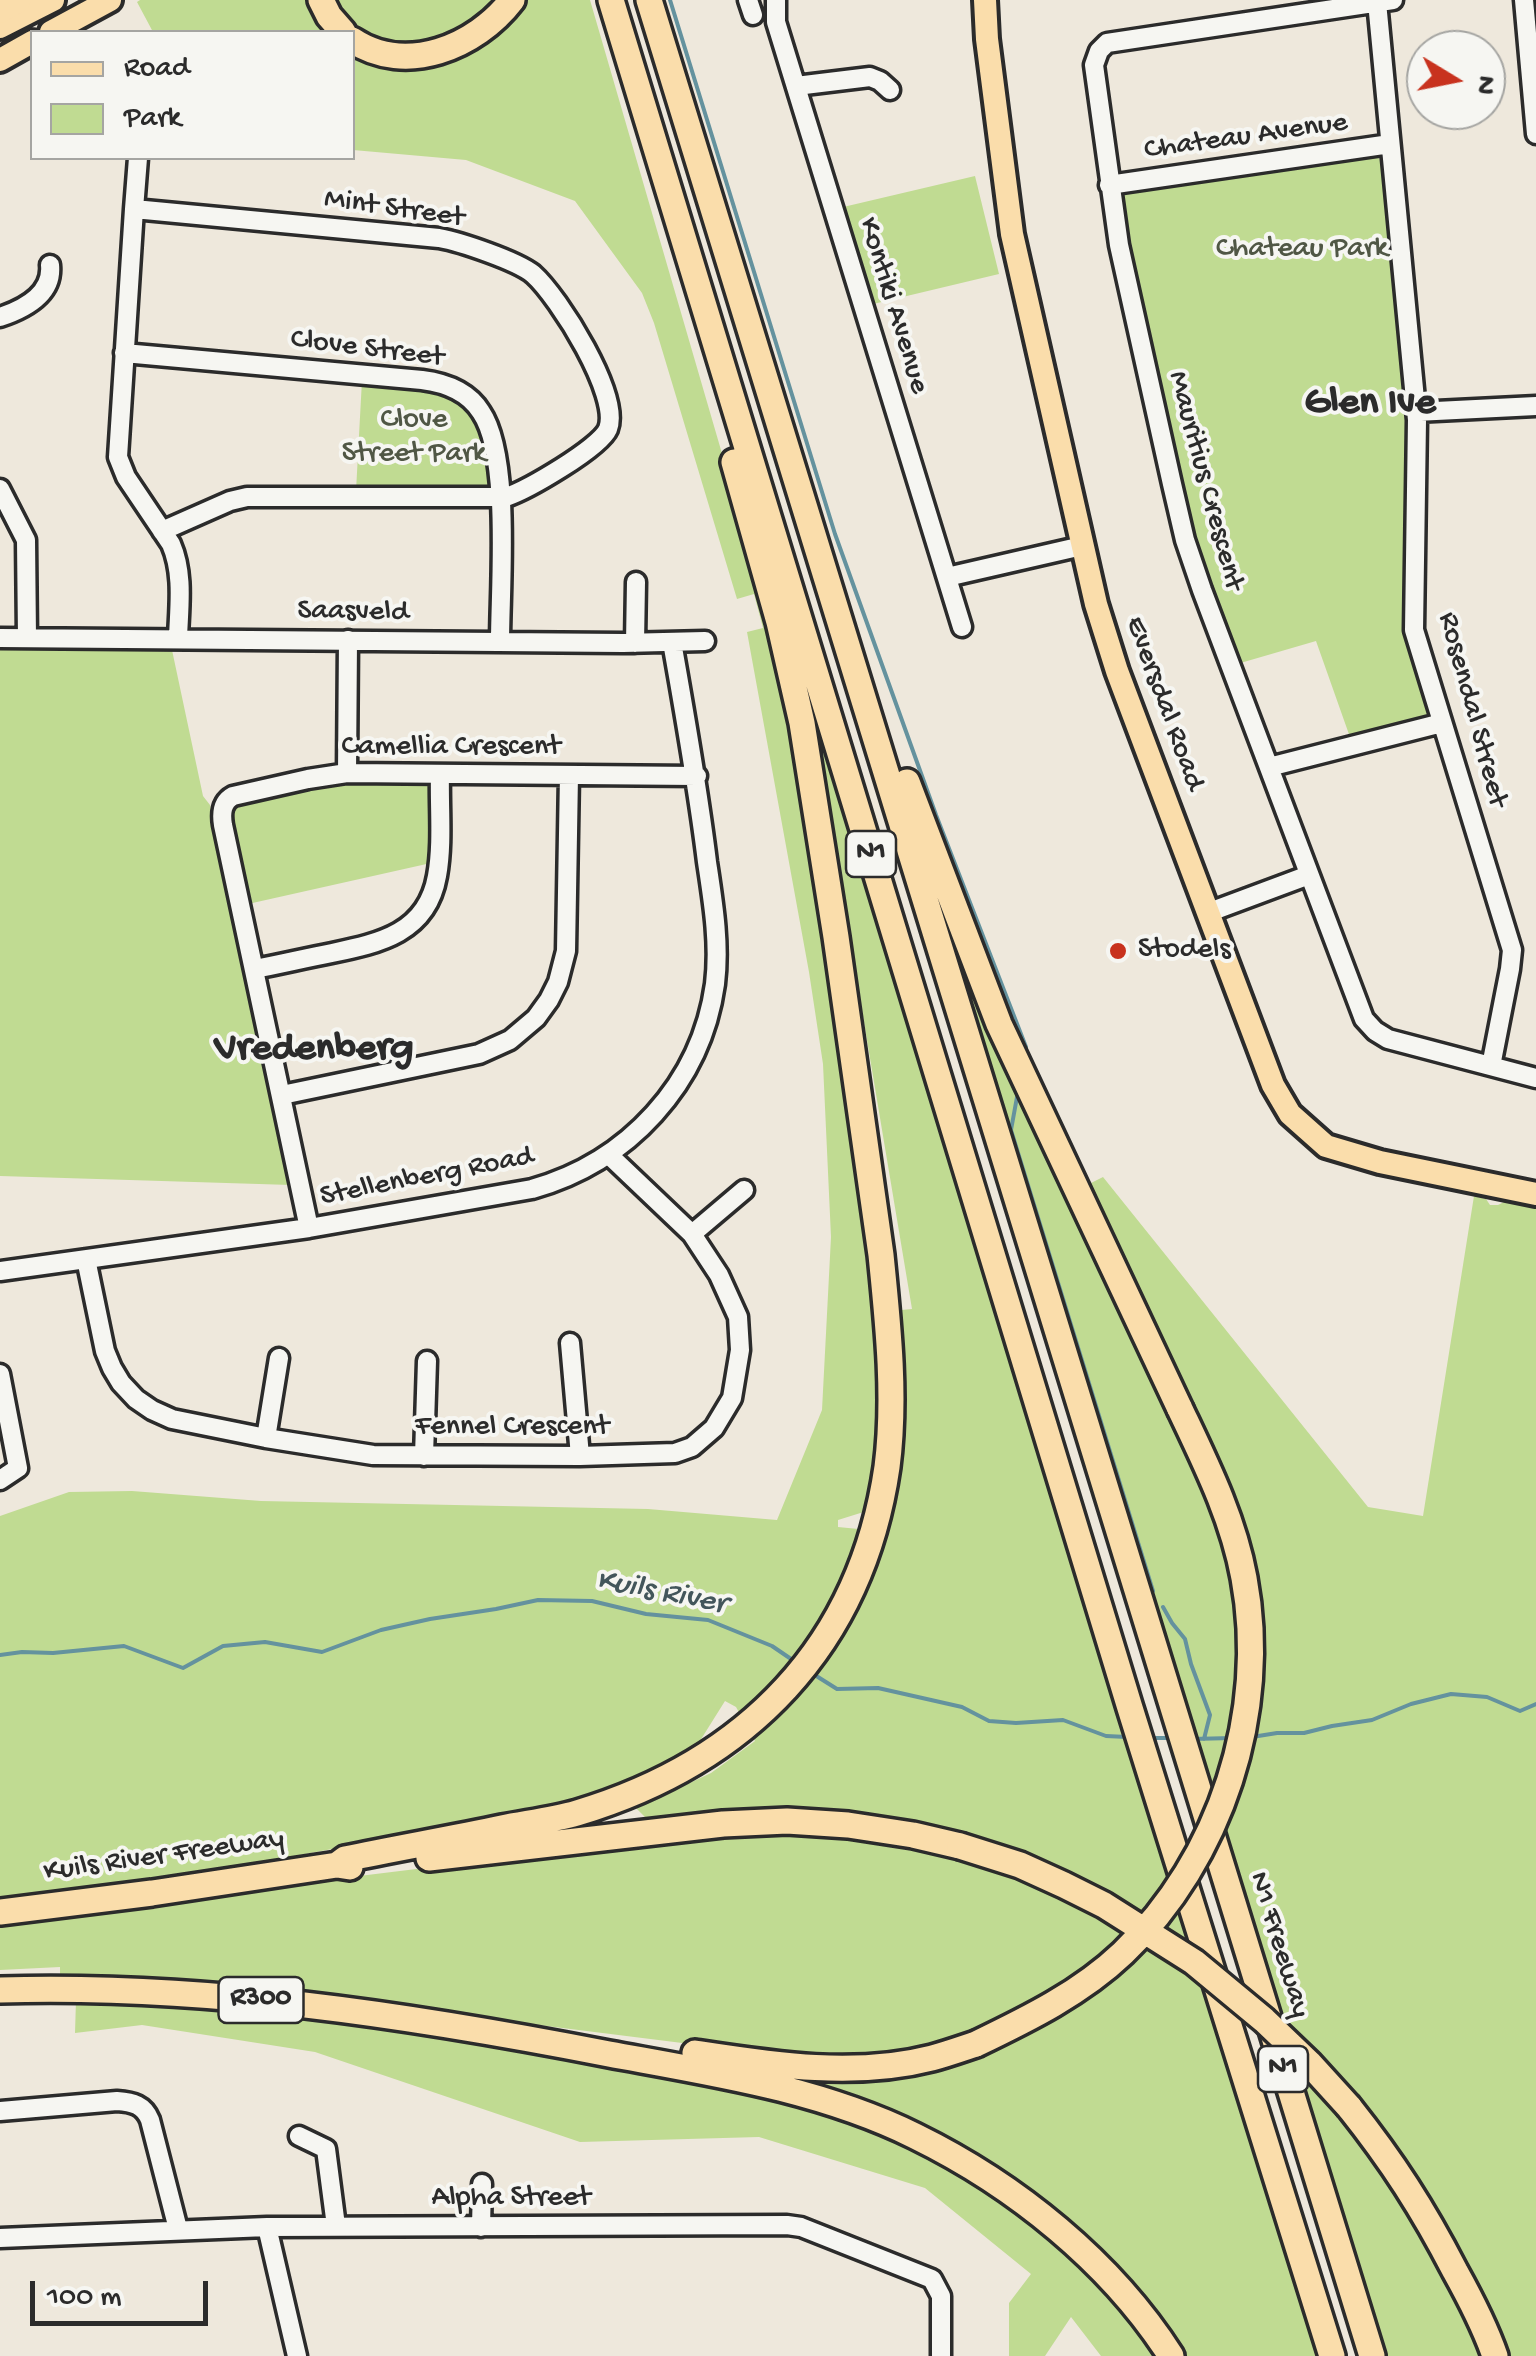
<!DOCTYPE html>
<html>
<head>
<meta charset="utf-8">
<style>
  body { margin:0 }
  #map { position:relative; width:1536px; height:2356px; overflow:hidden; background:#eee8dc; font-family:"Gochi Hand",sans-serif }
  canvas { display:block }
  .legend { position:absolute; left:30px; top:30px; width:325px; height:130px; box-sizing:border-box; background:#f6f6f2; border:2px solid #a5a5a2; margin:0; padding:12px 18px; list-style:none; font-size:30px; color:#2b2b2b }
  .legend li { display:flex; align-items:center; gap:20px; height:50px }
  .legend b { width:50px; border:2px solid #a5a5a2 }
  .north { position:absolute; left:1406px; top:30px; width:100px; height:100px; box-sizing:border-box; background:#f6f6f2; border:2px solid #a5a5a2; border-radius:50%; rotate:100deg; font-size:28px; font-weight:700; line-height:40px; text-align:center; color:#2b2b2b }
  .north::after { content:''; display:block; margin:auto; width:35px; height:45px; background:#c8321e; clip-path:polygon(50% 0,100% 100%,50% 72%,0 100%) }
  .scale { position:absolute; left:30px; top:2281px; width:178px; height:45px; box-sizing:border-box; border:5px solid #2b2b2b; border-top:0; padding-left:12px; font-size:30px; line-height:35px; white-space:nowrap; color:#2b2b2b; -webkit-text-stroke:8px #f6f6f2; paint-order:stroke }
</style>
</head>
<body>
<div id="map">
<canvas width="1536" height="2356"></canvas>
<ul class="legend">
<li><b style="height:12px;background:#faddab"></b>Road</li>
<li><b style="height:28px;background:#c0db92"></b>Park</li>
</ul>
<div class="north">N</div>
<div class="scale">100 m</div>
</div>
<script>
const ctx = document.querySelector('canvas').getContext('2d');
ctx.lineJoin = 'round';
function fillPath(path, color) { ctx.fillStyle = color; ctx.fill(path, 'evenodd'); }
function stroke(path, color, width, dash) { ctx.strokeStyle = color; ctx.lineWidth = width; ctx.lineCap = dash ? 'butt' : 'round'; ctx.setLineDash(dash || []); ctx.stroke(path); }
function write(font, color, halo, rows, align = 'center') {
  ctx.font = font + ' "Gochi Hand",sans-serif'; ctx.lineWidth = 8; ctx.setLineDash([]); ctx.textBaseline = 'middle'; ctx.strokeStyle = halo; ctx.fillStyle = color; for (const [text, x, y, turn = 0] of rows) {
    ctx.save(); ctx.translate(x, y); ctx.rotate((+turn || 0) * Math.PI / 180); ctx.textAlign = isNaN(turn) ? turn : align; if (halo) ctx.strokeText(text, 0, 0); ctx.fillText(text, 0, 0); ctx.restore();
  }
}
const green = new Path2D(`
  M140,0H590L762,591L791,711L875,1269L880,1439L870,1510L838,1520V1527L879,1531L891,1311L912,1309L836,855L808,713L814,711L1068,1536L1063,1537L1170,1877L1142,1914L1116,1899L977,1839L923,1824L846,1813L762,1810L648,1820L636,1808L711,1773L755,1741L736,1707L725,1701L693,1752L635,1782L568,1805L257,1863L0,1898V1516L69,1492L132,1491L261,1501L648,1509L777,1520L822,1410L831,1237L823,1064L809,972L747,632L763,628L754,594L737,599L654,323L642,293L575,201L466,160L353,150L352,32H153L137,2Z
  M1375,155L1385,164L1410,420L1408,623L1430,706L1429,714L1424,720L1351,740L1316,641L1237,664L1187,523L1118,209L1120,199L1126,191Z
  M975,176L999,274L869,305L839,208Z
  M362,380C403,384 462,381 482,425C486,434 487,447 489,457C492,472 495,482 481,491H356Z
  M0,649L172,650L203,796L210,805L291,1185L0,1176Z
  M432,780L431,863L248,904L228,813L234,803L321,782Z
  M957,942L1216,1509L1241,1610L1242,1682L1214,1802L948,944Z
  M1103,1177L1368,1507L1423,1516L1474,1196L1486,1199L1490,1205H1498L1508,1200L1536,1206V2356H1505L1479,2292L1441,2219L1418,2182L1369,2112L1280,2019L1222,1830L1235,1801L1249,1758L1256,1722L1261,1686V1620L1191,1407L1089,1184Z
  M831,1829L989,1861L1132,1931L1096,1965L991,2029L898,2055L802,2058L299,1995L60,1982V1967L0,1970V1920L702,1834Z
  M1181,1904L1194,1948L1163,1927Z
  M1149,1942L1205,1981L1321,2356H1178L1035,2203L757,2071L988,2051L1037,2028L1072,2007Z
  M76,2000L251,2010L393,2029L584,2057L770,2094L912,2143L989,2186L1087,2267L1162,2356H1101L1071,2317L1045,2356H1009V2303L1031,2274L925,2188L759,2137L580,2142L315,2052L142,2025L75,2033Z
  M1294,2059L1355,2126L1434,2244L1484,2356H1386Z`);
const stream = new Path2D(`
  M670,0L835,534L936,815L1026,1047
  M1017,1097L1011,1130L1153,1591
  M1163,1607L1172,1623L1185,1639L1191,1664L1210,1715L1204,1739
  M0,1655L22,1652L53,1653L124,1646L183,1668L223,1646L265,1642L322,1652L381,1630L430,1619L496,1609L538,1600L592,1601L646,1614L708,1620L772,1646L794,1661
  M810,1672L837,1689L878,1688L962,1707L989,1721L1016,1723L1063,1720L1106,1736L1127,1737
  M1252,1737L1277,1733H1304L1332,1726L1372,1720L1411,1704L1451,1694L1487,1697L1520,1711L1536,1704
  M1152,1738H1172
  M1192,1739L1232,1738`);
const minor = new Path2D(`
  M748,0L753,15
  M776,0V22L962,627
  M1393,0L1107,43L1099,51L1094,65L1119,245L1172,484L1185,540L1202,590L1364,1019L1375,1031L1388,1039L1536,1078
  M1524,0L1536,134
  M1377,2L1417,420L1414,630L1512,950L1510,969L1491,1066
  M796,86L870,77L880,81L890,90
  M1109,185L1390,144
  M134,209L138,158
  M0,317C24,309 53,294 50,265
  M124,353L422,380C446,383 468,391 481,412C511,456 500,586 500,642
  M1416,412L1536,406
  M0,489L26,540L27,638
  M162,531L230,501L247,497H506C527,490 600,448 608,429C621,396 559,297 533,274C517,261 461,242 439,238L134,209L118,457L126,477L171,544C184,574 179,607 178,638
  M947,577L1082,546
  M0,638L623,643L705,641
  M635,643L636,582
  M1269,767L1442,723
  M347,773L348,640
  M1207,913L1309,875
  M255,969C281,964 306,958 332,953C380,943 427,933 437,876C443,843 439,807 440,774
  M282,1095L479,1054L510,1040L536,1018L549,1000L558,982L566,951L569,775
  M309,1228L223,825C221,813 222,802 233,796L308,779L347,773L697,776
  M692,1234L744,1190
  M86,1259L105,1351L112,1368L121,1383L136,1399L152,1410L172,1419L266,1438L373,1455L580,1456L675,1453L692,1447L714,1428L732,1398L740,1350L738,1317L719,1275L692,1234L609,1155
  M0,1271L309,1228L532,1189C628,1162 701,1084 715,984C720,943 713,902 707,862C698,788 685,715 672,642
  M570,1343L580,1456
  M0,1374L18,1468L0,1480
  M266,1438L279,1358
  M424,1456L427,1361
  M0,2111L117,2101C133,2102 144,2105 150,2120L178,2229
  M299,2136L326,2149L336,2226
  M267,2227L297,2356
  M481,2227L482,2184
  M0,2238L267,2227L787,2225L801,2227L932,2279L941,2296V2356`);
const major = new Path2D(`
  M985,0L987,39L1012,234L1096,604L1117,671L1273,1085L1290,1114L1326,1146L1380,1162L1536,1194
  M0,27L53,0
  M51,32L110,0
  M0,60L32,42`);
const highway = new Path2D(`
  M321,0L329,16L343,32
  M611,0L1130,1708L1332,2356
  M649,0C893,784 1129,1571 1372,2356
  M0,10L18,0
  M352,40C406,76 476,47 512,0
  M907,782L999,1024L1180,1409
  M429,1858L723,1824L787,1821L848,1825L913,1835L960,1846
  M337,1865L345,1859C398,1848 450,1839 502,1828C527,1823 553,1820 577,1813C747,1762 861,1646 887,1467C896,1398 888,1324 881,1255L836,937L802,723L779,622L734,462
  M0,1912L152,1893L337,1865L350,1867
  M0,1990C204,1984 409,2015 609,2054C712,2073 820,2089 915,2136C1015,2185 1111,2262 1171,2356
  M695,2053C773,2065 854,2078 932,2058C947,2054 961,2049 976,2044
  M1349,2107C1392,2161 1423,2209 1455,2271C1470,2298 1485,2327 1495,2356`);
const highwayBridge = new Path2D(`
  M960,1846L1020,1865L1064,1885L1104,1905L1194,1962L1264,2020L1309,2063L1349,2107
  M976,2044C1028,2019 1081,1993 1123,1953C1221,1859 1269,1712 1244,1578C1233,1518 1206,1464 1180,1409`);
const markers = [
  [1118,951,10,"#c8321e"]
];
const shields = [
  [871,854,50],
  [261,2000,85],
  [1283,2069,50]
];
const shieldNames = [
  ["N1",871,854],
  ["R300",261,2000],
  ["N1",1283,2069]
];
const streetNames = [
  ["Chateau Avenue",1246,138,-8],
  ["Mint Street",394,210,8],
  ["Kontiki Avenue",892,306,73],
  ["Clove Street",367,350,7],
  ["Mauritius Crescent",1204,481,75],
  ["Saasveld",353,613,1],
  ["Eversdal Road",1163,704,70],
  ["Rosendal Street",1471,710,75],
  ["Camellia Crescent",451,748],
  ["Stellenberg Road",427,1178,-11],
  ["Fennel Crescent",512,1428],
  ["Kuils River Freeway",164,1857,-8],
  ["N1 Freeway",1278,1945,73],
  ["Alpha Street",511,2199]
];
const parkNames = [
  ["Chateau Park",1302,250],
  ["Clove",414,421],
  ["Street Park",414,455]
];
const poiNames = [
  ["Stodels",1138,951]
];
const waterNames = [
  ["Kuils River",661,1594,11]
];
const districtNames = [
  ["Glen Ive",1370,405],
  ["Vredenberg",314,1051]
];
fillPath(green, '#c0db92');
stroke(stream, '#64929e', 4);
stroke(minor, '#2b2b2b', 25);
stroke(major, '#2b2b2b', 30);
stroke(highway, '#2b2b2b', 32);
stroke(minor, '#f6f6f2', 18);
stroke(major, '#faddab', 22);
stroke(highway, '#faddab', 25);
stroke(highwayBridge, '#2b2b2b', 32, []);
stroke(highwayBridge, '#faddab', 25);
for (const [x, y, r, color] of markers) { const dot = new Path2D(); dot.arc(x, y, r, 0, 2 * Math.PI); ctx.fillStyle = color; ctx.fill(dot); stroke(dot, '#f6f6f2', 4); }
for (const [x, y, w] of shields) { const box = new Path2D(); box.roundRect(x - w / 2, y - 23, w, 46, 8); ctx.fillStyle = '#f6f6f2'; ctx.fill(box); stroke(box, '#2b2b2b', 2.5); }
write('bold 28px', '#2b2b2b', null, shieldNames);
write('30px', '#2b2b2b', '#f6f6f2', streetNames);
write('30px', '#505745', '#f6f6f2', parkNames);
write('30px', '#2b2b2b', '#f6f6f2', poiNames, 'left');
write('italic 32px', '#43565b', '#f6f6f2', waterNames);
write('bold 40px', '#2b2b2b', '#f6f6f2', districtNames);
</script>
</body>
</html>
